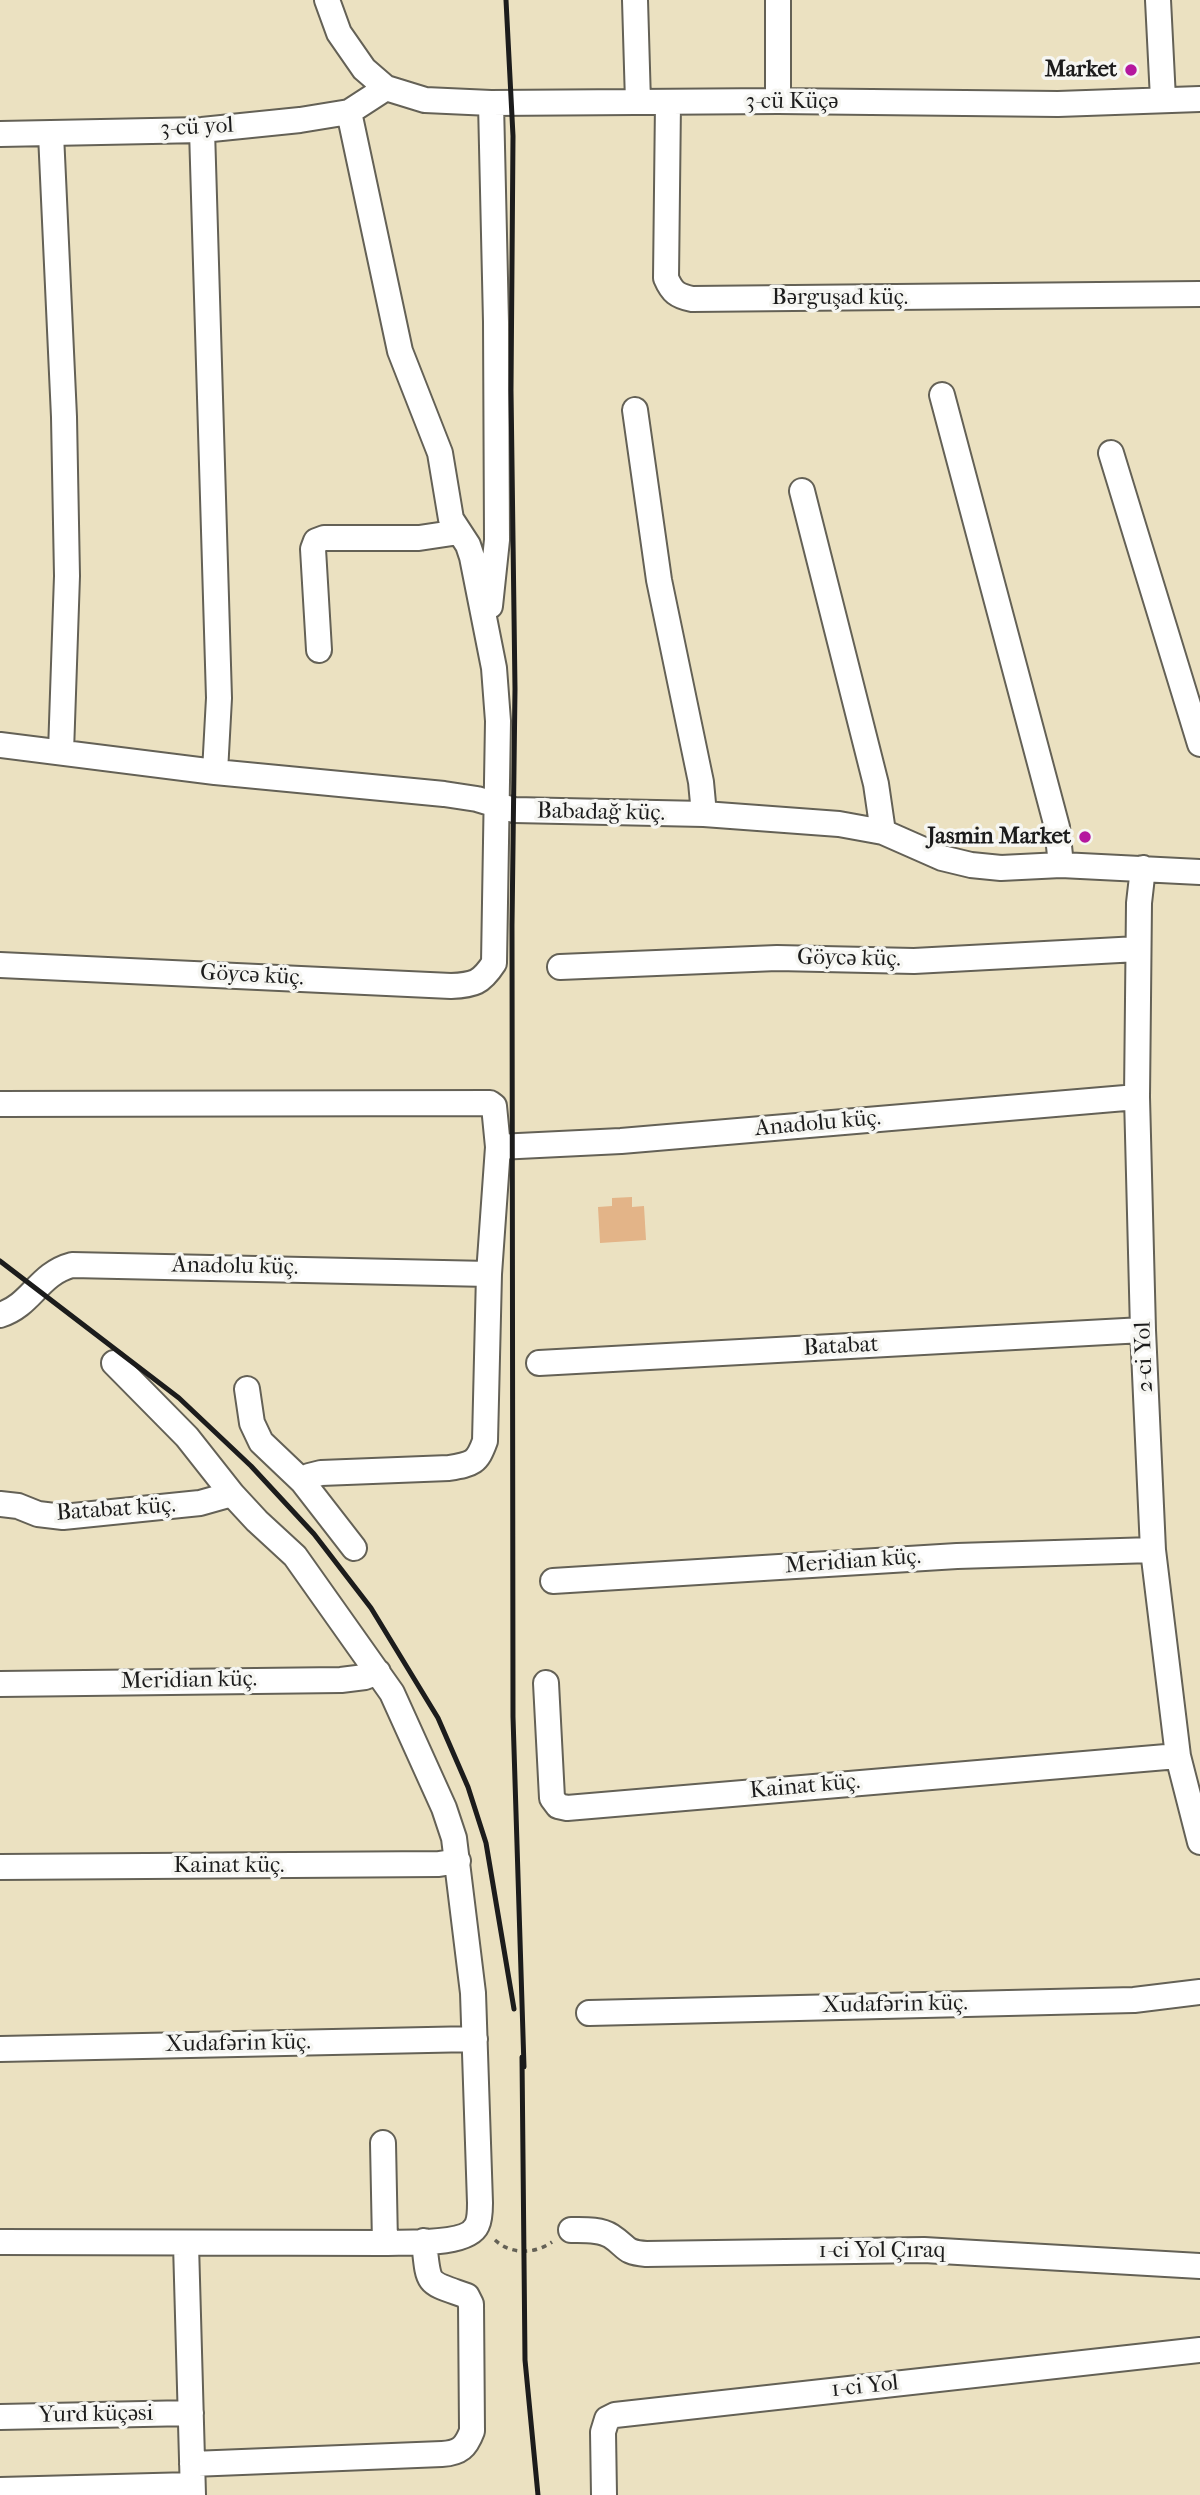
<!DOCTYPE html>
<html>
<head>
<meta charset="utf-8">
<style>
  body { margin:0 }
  canvas { display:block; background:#ebe1c1 }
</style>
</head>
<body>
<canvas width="1200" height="2495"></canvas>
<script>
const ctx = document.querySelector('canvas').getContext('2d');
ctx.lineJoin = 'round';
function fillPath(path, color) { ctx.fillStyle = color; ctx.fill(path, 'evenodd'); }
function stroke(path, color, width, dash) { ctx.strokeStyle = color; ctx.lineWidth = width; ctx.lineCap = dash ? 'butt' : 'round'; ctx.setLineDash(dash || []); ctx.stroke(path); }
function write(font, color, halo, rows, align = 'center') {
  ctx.font = font + ' "IM FELL French Canon",serif'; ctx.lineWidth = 7; ctx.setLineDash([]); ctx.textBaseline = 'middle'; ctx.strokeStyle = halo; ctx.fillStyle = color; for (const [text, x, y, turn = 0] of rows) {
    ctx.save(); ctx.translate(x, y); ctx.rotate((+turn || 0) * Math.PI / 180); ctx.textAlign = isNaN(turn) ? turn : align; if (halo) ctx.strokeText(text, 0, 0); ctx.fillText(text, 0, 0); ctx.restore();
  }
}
const building = new Path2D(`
  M632,1197V1207L644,1206L646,1240L600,1243L598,1207L612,1206V1198Z`);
const path = new Path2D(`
  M495,2240C511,2255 535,2254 552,2242`);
const minor = new Path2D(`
  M327,0L339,33L364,69L386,88L425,100L491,103L778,101L1058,104L1200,99
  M635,0L638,102
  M778,0V101
  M1158,0L1163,99
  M668,102L666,278C672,292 677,296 692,299L1200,294
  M202,130L219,698L215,772
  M0,134L202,130L300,120L349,112L386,88
  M51,134L64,417L67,576L61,752
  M942,395L1057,827L1061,865
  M635,410L659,580L701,782L704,814
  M1111,453L1200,744
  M802,491L876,784L883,832
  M490,606L497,540L496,322L491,103
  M319,650L313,549L316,541L324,538H419L459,532
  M0,745L215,772L444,794L477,799L514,810L704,814L839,824L883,832L942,858L971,865L1001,868L1061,865L1200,872
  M1143,868L1139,903L1137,1097L1143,1330L1153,1550L1178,1756L1200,1842
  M0,965L451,986C474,985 481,983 494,963L498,721L494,668L472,557L468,545L451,519L440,453L400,351L349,112
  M560,967L777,958L914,961L1138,949
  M0,1104L490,1103L494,1106L498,1147L489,1274L485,1441C477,1463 473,1464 449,1468L321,1473L309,1476L302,1481
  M498,1147L621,1141L1137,1097
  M0,1315C32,1305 38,1274 72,1265L489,1274
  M539,1363L1143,1330
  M247,1389L252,1423L261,1442L302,1481L354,1548
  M0,1504L18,1506L38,1514L63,1517L200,1503L232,1494
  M553,1581L957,1556L1153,1550
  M546,1683L552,1798L558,1806L567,1808L1178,1756
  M0,1684L341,1680L365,1677L378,1672
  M0,1867L439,1864L458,1861
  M589,2013L1134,2000L1200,1992
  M0,2049L475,2039
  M383,2143L385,2243
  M571,2230C584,2230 600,2229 611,2236C628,2247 623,2252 646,2254L924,2250L1200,2266
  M0,2242L385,2243C406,2242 468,2246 477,2225C480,2219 480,2210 480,2203L473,1993L454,1838L444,1808L392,1693L295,1556L257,1521L232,1494L187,1437L114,1363
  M186,2244L193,2495
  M0,2417L191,2413
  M192,2464L442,2454C460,2453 466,2447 472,2431L471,2304L467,2296C425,2281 429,2287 424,2241
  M0,2490L192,2485
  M604,2495L603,2432L607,2419L615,2415L1200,2350`);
const rail = new Path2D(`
  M506,0L513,136L511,390L515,689L512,925L513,1717L524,2067
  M0,1261L179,1398L251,1466L314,1534L371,1608L438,1718L468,1787L486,1843L514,2009
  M522,2057L525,2360L538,2495`);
const markers = [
  [1131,70,7,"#b5179e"],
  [1085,837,7,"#b5179e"]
];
const poiNames = [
  ["Market",1117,70],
  ["Jasmin Market",1071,837]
];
const streetNames = [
  ["3-cü Küçə",792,102],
  ["3-cü yol",197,128,-3],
  ["Bərguşad küç.",840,298],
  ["Babadağ küç.",601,813,1],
  ["Göycə küç.",849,959,1],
  ["Göycə küç.",252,976,3],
  ["Anadolu küç.",818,1124,-5],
  ["Anadolu küç.",235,1267,1],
  ["Batabat",841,1347,-3],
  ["2-ci Yol",1145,1357,-92],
  ["Batabat küç.",116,1510,-4],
  ["Meridian küç.",853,1562,-4],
  ["Meridian küç.",189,1681,-1],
  ["Kainat küç.",805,1787,-5],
  ["Kainat küç.",229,1866],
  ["Xudafərin küç.",895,2005,-1],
  ["Xudafərin küç.",238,2044,-1],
  ["1-ci Yol Çıraq",882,2251],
  ["1-ci Yol",865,2387,-6],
  ["Yurd küçəsi",96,2415,-1]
];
fillPath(building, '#e3b488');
stroke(minor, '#646156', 28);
stroke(path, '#646156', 3.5, [5, 5]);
stroke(minor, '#fff', 24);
stroke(rail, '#1c1c1c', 5);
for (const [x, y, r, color] of markers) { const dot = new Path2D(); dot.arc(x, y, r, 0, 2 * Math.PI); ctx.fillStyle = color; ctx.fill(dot); stroke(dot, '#f6f6f2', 2.5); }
write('bold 23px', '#1c1c1c', '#f6f6f2', poiNames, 'right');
write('23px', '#1c1c1c', '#f6f6f2', streetNames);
</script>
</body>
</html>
